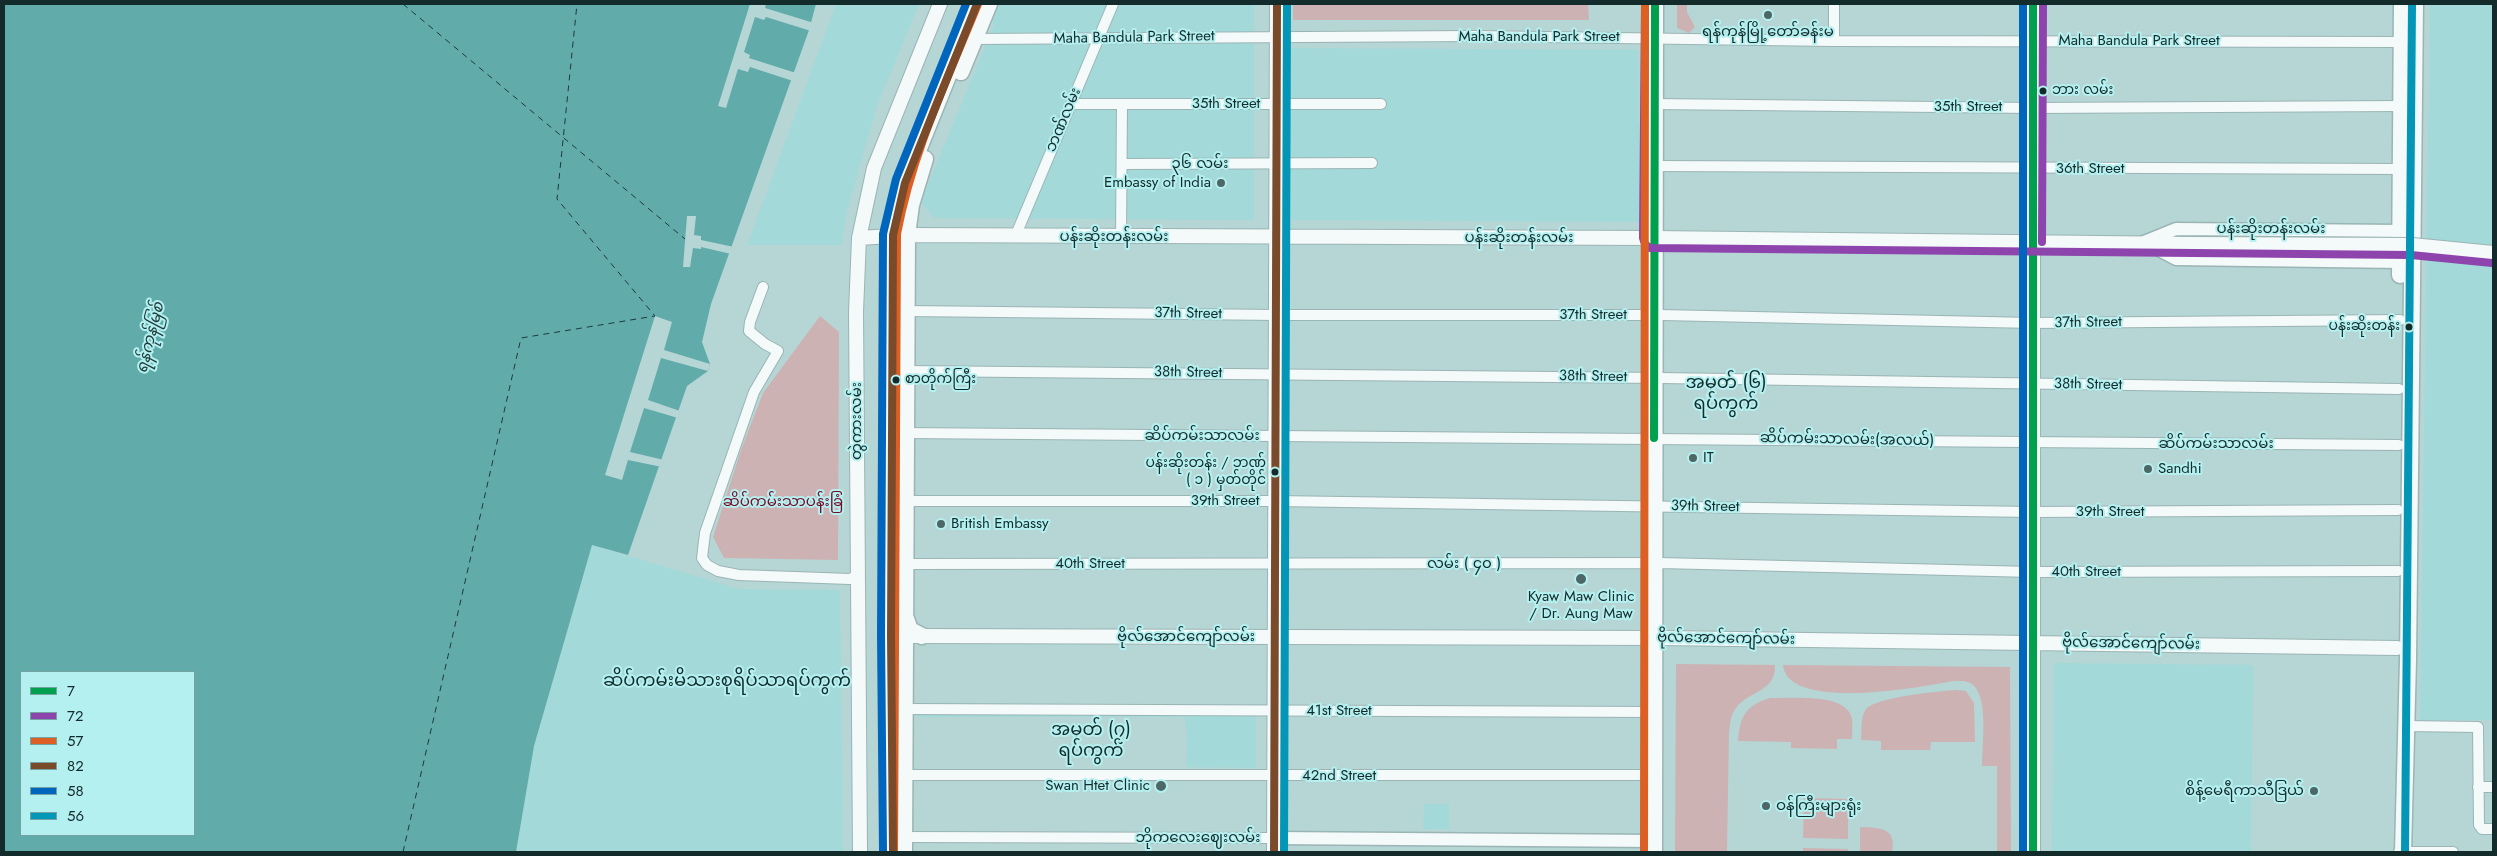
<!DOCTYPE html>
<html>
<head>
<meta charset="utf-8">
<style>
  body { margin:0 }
  #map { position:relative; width:2497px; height:856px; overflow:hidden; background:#b5d6d5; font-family:Jost,sans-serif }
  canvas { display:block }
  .frame { position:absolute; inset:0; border:5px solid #132b2b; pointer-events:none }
  .legend { position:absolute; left:20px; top:671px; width:175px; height:165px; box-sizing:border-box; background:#b5f0f0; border:1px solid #74a1a1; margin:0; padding:6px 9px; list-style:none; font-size:15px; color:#132b2b }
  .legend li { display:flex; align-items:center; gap:10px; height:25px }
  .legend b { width:25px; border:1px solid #74a1a1 }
</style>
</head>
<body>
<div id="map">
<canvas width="2497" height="856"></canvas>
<div class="frame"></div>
<ul class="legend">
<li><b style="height:6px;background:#01a04f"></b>7</li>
<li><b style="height:6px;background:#8e44ad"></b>72</li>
<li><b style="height:6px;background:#dc5f23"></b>57</li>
<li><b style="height:6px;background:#7a4b2a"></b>82</li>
<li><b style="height:6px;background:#0065bd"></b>58</li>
<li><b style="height:6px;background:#0396b6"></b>56</li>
</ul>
</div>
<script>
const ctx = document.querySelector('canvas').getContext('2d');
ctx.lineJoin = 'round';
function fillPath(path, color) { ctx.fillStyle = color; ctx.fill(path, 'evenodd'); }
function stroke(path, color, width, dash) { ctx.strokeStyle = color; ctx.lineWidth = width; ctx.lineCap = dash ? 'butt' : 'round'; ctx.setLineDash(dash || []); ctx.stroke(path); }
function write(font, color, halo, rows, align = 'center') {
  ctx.font = font + ' Jost,"Noto Sans Myanmar",sans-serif'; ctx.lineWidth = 4; ctx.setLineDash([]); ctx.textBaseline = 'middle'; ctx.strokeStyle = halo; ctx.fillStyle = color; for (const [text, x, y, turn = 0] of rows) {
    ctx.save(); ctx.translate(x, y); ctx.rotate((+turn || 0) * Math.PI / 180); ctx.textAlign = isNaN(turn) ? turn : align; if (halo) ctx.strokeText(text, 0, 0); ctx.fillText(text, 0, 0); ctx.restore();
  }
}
const built = new Path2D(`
  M836,4H919L877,106L846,214L842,245H747Z
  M995,4H1254V220L934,218L921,202L994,25L990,18Z
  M2430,4H2493V728V720H2420Z
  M1290,48L1638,50L1640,222L1291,220Z
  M592,545L739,589L840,590L843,852H516L534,746Z
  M2054,663L2253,665L2251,852H2052Z
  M918,703L1256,705V768L1186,767L1187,738L1185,717H918Z
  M1424,804H1449V829H1423Z`);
const green = new Path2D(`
  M1293,4H1588L1589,20H1293Z
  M1677,4H1687V12L1695,27L1689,33L1677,28Z
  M820,316L839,332L838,560L724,558L713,537L741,450L763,393Z
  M1676,664L1775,665C1776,695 1745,689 1733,713C1730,719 1730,727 1729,733L1727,852H1675Z
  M1783,665L2010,667L2011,852H1997V766H1982C1982,747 1989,696 1972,684C1966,680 1959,681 1953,681C1922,687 1787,712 1783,665Z
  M1957,690L1966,691L1974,703L1975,742H1931L1930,750H1881V741L1861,740C1862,730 1860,717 1866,709C1876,697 1940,691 1957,690Z
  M1770,698C1792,699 1847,692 1852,719C1853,725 1852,733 1852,739H1837V749L1791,748V742L1738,741C1740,716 1745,706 1770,698Z
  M1804,798L1848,799V839L1803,838Z
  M1860,827C1879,828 1897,827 1892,852H1860Z
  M1803,848L1848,849V852H1803Z`);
const water = new Path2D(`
  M4,4H816L809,30L711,304L702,342L710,364L708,371L687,386L628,555L592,545L534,746L516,852H4ZM21,672H194V835H21Z`);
const pier = new Path2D(`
  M750,4H766L765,8L814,23L811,31L766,17L764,20L755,17L744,52L750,55L749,58L796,73L793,81L750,67L748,72L738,69L726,108L718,106Z
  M687,216H696L694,235L701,236V240L734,247L731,254L701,247V249L693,248L690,267H683Z
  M655,316L672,322L664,350L710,364L708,371L661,358L648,400L680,411L678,418L644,408L630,452L664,460L662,467L628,460L622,480L605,475Z`);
const ferry = new Path2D(`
  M403,4L685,239
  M403,852L521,338L655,316L557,199L577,4`);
const minor = new Path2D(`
  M970,39L1472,36L1834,41L2402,42
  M1834,41V4
  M1071,104H1381
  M1654,104L2033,108L2401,106
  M1122,164L1372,163
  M1653,166L2401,169
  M1015,237L1113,4
  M1121,237L1122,104
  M763,287L750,322L749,331L765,344L778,351L754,392L705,533L702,558L707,565L718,571L739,575L850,579L858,575
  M906,311L1277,315H1661L2033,323L2400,320
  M906,371L1661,378L2399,389
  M902,433L2399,445
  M902,501H1275L2033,512L2398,510
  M905,564L1660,563L2033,572L2398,571
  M904,709L1654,712
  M2405,726L2478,727L2479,825L2482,829H2493
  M904,775H1654
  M2478,787H2493
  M900,837L1274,838
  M2399,852H2453`);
const tertiary = new Path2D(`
  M2144,242L2176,229L2400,231
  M2146,243L2176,259L2400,262
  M1274,838L1654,841`);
const secondary = new Path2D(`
  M859,238L907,235L1653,238L2189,244
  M913,636L1661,638L2397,648
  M860,852L856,312L859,238L874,168L940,4
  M1274,852L1277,4
  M2033,852V4`);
const primary = new Path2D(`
  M961,72L989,4
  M2400,275L2402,4
  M905,616L910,630L922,636
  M904,850L907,235L911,205L925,159
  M893,852L891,635L893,235L905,183L977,4
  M1654,852L1655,4
  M2403,852L2408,660L2415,4`);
const secondaryBridge = new Path2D(`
  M2189,244L2412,245L2493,253`);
const bus1 = new Path2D(`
  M2033,4V852
  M1654,438L1655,4`);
const bus2 = new Path2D(`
  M1645,4L1643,238L1645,244L1650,248L2411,255L2492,263
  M2042,242L2043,4`);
const bus3 = new Path2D(`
  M894,852L897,234C912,153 947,80 978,4
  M1644,852L1645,4`);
const bus4 = new Path2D(`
  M893,852L891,635L893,235L905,183L977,4
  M1274,852L1277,4`);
const bus5 = new Path2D(`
  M2023,4V852
  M883,852L881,635L883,234L896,179L966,4`);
const bus6 = new Path2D(`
  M1284,852L1287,4
  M2405,852L2412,4`);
const markers = [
  [1768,15,5,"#4c6766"],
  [2043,91,4.5,"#132b2b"],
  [1221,183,5,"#4c6766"],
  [2409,327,4.5,"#132b2b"],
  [896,380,4.5,"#132b2b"],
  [1693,458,5,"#4c6766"],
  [2148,469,5,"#4c6766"],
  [1275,472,4.5,"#132b2b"],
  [941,524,5,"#4c6766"],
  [1581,579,6,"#4c6766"],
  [1161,786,6,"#4c6766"],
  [2314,791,5,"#4c6766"],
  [1766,806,5,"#4c6766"]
];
const busNames = [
  ["ဘား လမ်း",2052,91],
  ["ပန်းဆိုးတန်း",2400,327,"right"],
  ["စာတိုက်ကြီး",905,380],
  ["ပန်းဆိုးတန်း / ဘဏ်",1266,464,"right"],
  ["( ၁ ) မှတ်တိုင်",1266,481,"right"]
];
const poiNames = [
  ["ရန်ကုန်မြို့တော်ခန်းမ",1768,32,"center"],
  ["Embassy of India",1211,183,"right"],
  ["IT",1703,458],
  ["Sandhi",2158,469],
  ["British Embassy",951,524],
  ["Kyaw Maw Clinic",1581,597,"center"],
  ["/ Dr. Aung Maw",1581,614,"center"],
  ["Swan Htet Clinic",1150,786,"right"],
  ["စိန့်မေရီကာသီဒြယ်",2304,791,"right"],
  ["ဝန်ကြီးများရုံး",1776,806]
];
const streetNames = [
  ["Maha Bandula Park Street",1539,37],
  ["Maha Bandula Park Street",1134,38,-1],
  ["Maha Bandula Park Street",2139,41],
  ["35th Street",1226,104],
  ["35th Street",1968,107],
  ["ဘဏ်လမ်း",1064,120,-67],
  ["၃၆ လမ်း",1200,164],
  ["36th Street",2090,169],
  ["ပန်းဆိုးတန်းလမ်း",2271,229],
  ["ပန်းဆိုးတန်းလမ်း",1114,237],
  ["ပန်းဆိုးတန်းလမ်း",1519,238],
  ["37th Street",1188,314,1],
  ["37th Street",1593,315],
  ["37th Street",2088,323,-1],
  ["38th Street",1188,373,1],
  ["38th Street",1593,377,1],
  ["38th Street",2088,385,1],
  ["တွဲကားလမ်း",857,421,-90],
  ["ဆိပ်ကမ်းသာလမ်း",1202,436],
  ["ဆိပ်ကမ်းသာလမ်း(အလယ်)",1847,440,1],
  ["ဆိပ်ကမ်းသာလမ်း",2216,444],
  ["39th Street",1225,501],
  ["39th Street",1705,507,1],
  ["39th Street",2110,512],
  ["40th Street",1090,564],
  ["လမ်း ( ၄၀ )",1464,564],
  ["40th Street",2086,572],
  ["ဗိုလ်အောင်ကျော်လမ်း",1186,637],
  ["ဗိုလ်အောင်ကျော်လမ်း",1726,639,1],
  ["ဗိုလ်အောင်ကျော်လမ်း",2131,644,1],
  ["41st Street",1339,711],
  ["42nd Street",1339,776],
  ["ဘိုကလေးဈေးလမ်း",1198,838]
];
const parkNames = [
  ["ဆိပ်ကမ်းသာပန်းခြံ",783,502]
];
const waterNames = [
  ["ရန်ကုန်မြစ်",151,338,-76]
];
const quarterNames = [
  ["အမှတ် (၆)",1726,384],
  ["ရပ်ကွက်",1726,405],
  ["ဆိပ်ကမ်းမိသားစုရိပ်သာရပ်ကွက်",727,682],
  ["အမှတ် (၇)",1091,731],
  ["ရပ်ကွက်",1091,752]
];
fillPath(built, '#a3d9d8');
fillPath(green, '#cdb2b4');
fillPath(water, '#62abab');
fillPath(pier, '#b5d6d5');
stroke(ferry, '#1e3a3a', 1, [6, 5]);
stroke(minor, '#9bb4b4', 12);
stroke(tertiary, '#9bb4b4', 15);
stroke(secondary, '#9bb4b4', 16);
stroke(primary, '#9bb4b4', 19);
stroke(minor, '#f4f9f9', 10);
stroke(tertiary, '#f4f9f9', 12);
stroke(secondary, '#f4f9f9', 14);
stroke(primary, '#f4f9f9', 16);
stroke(secondaryBridge, '#9bb4b4', 16, []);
stroke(secondaryBridge, '#f4f9f9', 14);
stroke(bus1, '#01a04f', 8);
stroke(bus2, '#8e44ad', 8);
stroke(bus3, '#dc5f23', 8);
stroke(bus4, '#7a4b2a', 8);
stroke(bus5, '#0065bd', 8);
stroke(bus6, '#0396b6', 8);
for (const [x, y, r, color] of markers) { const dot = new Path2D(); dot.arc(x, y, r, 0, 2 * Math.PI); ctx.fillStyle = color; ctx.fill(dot); stroke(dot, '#b5f0f0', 2); }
write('14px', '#132b2b', '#b5f0f0', busNames, 'left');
write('15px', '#132b2b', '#b5f0f0', poiNames, 'left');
write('15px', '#132b2b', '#b5f0f0', streetNames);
write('15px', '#750a25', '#b5f0f0', parkNames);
write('italic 16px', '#1e3a3a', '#b5f0f0', waterNames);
write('18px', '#132b2b', '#b5f0f0', quarterNames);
</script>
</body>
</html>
